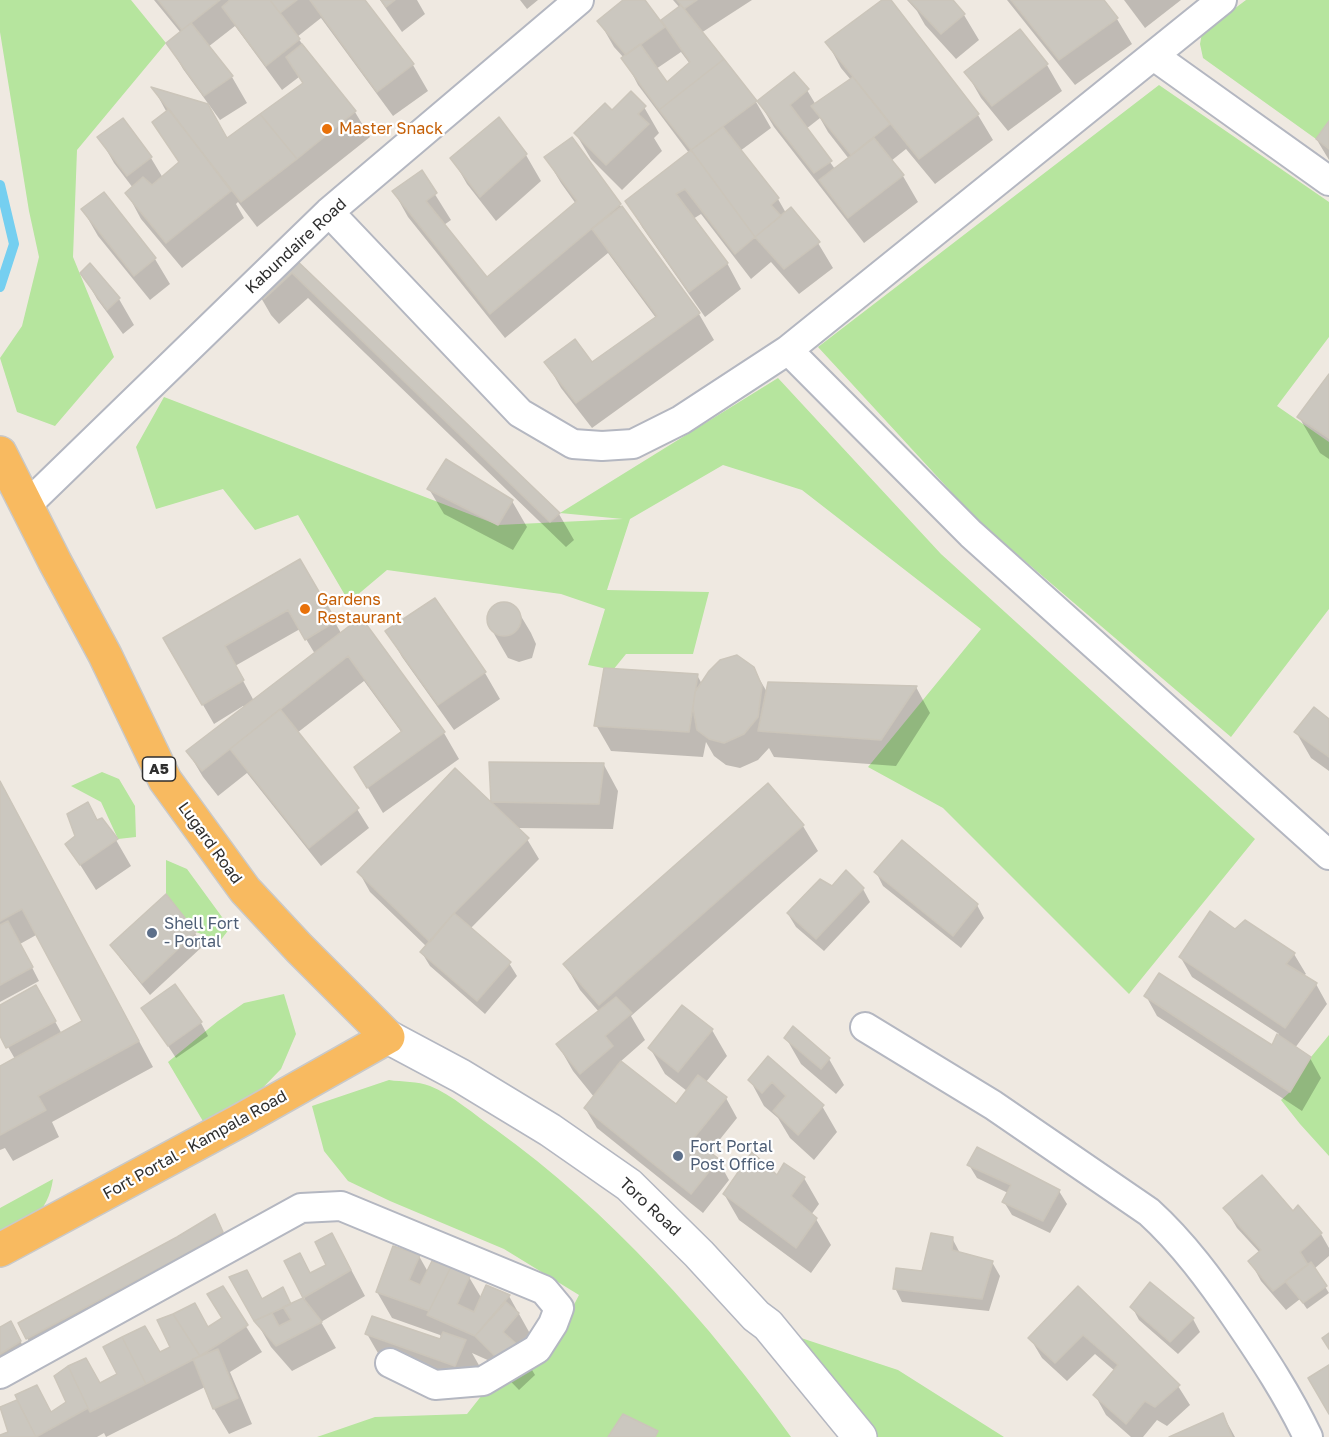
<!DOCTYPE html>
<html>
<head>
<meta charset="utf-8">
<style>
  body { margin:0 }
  canvas { display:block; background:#efe9e1 }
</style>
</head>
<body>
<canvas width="1329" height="1437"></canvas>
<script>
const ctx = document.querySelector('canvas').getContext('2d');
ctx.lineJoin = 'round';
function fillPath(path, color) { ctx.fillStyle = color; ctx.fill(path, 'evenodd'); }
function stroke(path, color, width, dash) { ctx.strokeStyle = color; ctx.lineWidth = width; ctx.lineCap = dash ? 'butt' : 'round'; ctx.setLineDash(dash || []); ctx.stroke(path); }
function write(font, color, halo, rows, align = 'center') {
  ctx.font = font + ' "Golos Text",sans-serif'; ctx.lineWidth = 4.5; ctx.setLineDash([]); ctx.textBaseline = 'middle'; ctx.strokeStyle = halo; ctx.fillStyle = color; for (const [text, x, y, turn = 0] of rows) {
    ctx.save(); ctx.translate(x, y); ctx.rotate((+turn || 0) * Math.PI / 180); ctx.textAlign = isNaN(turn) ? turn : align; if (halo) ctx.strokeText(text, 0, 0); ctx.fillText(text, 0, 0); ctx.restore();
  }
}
const green = new Path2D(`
  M0,0H131L166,43L77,150L73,257L114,357L55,426L17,412L0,358L22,326L39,257L29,211L0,32Z
  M1246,0H1329V121L1316,139L1203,58L1200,44L1202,33Z
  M1159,85L1329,202V337L1277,406L1329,442V609L1231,737L978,521L818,347Z
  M778,378L941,554L1255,839L1129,994L943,808L868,767L981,629L802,490L723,465L630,519L607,590L709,592L693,654H626L613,670L588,665L605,609L561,594L387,570L349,602L298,515L255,530L223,489L156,509L136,447L164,397L498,525L623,519L560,513Z
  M102,772L119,779L135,806L136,837L118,839L101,802L71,786Z
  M166,860L187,869L230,928L220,941L196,932L166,894Z
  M284,994L296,1034L281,1069L250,1101L207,1128L168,1062L218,1021L244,1003Z
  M1329,1035V1156L1300,1124L1281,1100L1290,1092L1311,1057Z
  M389,1080C402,1082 418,1081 430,1086C452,1095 475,1115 495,1129C609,1211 709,1322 791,1437H317L375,1417L467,1414L486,1390L564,1324L579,1295L504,1249L390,1201L348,1181L324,1151L312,1106Z
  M53,1179C48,1214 28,1223 0,1239V1208Z
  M789,1334L898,1370L1004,1437H849Z`);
const shadow = new Path2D(`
  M154,0H363L413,65L428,91L393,116L321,18L297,37L355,112L370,137L257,227L238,202L236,204L244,218L182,268L141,219L127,193L133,188L114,163L99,137L151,158L163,178L180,164L154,122L166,111L154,89L209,106L208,107L227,140L304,85L299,77L282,90L235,26L208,47L232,77L247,103L220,120L183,69L168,43L181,33Z
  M380,0H417L425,14L402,32Z
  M520,0H538L527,9Z
  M625,0H643L660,22L680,8L673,0H752L701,33L756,102L771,128L740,151L778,199L786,213L818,243L833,268L799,294L771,262L751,279L701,214L693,219L727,263L741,289L705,317L642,227L627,201L689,153L638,85L624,58L614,47L599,21ZM681,52L690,64L667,84L656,69Z
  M885,0H889L978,115L993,140L935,184L906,149L891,161L903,176L918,202L864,243L774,127L759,102L807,90L816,105L851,80L841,68L827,42ZM820,118L828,132L849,159L835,169L806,129Z
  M907,0H951L964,15L979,40L956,59L925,25L917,11Z
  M1007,0H1102L1117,19L1132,44L1075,85Z
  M1124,0H1181L1145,28Z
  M1020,31L1047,65L1062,91L1008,131L981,98L966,72Z
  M644,107L659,133L654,138L662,151L622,190L591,159L576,134L612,113Z
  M498,119L526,155L541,181L496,221L467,184L452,158Z
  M1329,124V160L1317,140Z
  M572,139L699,314L714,340L592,428L561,388L546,362L592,364L656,318L608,253L505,338L408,217L394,192L421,172L451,220L444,225L487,279L576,204L561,183L546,158Z
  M83,210L155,259L170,284L150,300L98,236Z
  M291,257L559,514L574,540L566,547L308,298L279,324L271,315L256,289Z
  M90,265L119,299L134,325L123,334L97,299L82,273Z
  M1329,377V459L1320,453L1299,417Z
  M447,461L512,501L527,527L513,550L444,514L429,489Z
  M300,561L341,633L360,619L444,733L459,759L383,813L356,768L402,733L364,681L297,733L357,809L369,828L321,866L247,773L218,796L203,777L188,752L245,708L243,706L214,724L165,639ZM300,629L315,654L254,701L235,666Z
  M435,600L485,673L500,699L454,730L402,657L387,631Z
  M504,603L515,606L531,633L536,644L532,658L519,662L508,658L493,632L487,618L494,606Z
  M753,668L767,692L916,687L930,713L896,766L774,757L769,748L758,760L740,768L726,765L714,756L706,742L703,757L611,751L596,725L697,675L702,684Z
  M1329,721V771L1311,758L1296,732Z
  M604,765L618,791L613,829L515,828L527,839L539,859L470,929L509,963L517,976L485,1014L430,966L422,953L427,947L370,892L359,872L496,808L492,802Z
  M0,782L153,1067L52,1122L59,1137L13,1161L5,1148L0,1150V1067L15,1059L0,1033V1007L36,987L62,1034L84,1021L38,934L20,944L39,981L0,1002Z
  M97,821L116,840L131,866L96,890L67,844Z
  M803,826L818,851L631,1016L645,1040L620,1062L676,1106L687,1091L665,1074L650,1048L712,1030L727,1056L706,1082L726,1098L737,1118L709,1153L718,1160L729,1180L703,1213L597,1128L585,1108L594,1097L573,1071L558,1045L599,1012L580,990L565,964Z
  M876,872L977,905L984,918L961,948L883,886Z
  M833,888L863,889L870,902L824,951L796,927L788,914Z
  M166,897L195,933L203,946L150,995L120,958L112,945Z
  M1245,922L1294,954L1306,974L1303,976L1316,984L1327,1004L1295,1048L1310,1058L1321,1078L1302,1111L1157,1016L1146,996L1272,1047L1279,1034L1192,977L1181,958L1235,931Z
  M143,1008L201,1023L208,1036L176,1058Z
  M793,1029L829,1059L844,1085L836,1094L801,1064L786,1038Z
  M768,1058L822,1106L837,1132L814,1160L790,1138L778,1118L764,1106L750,1080Z
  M969,1165L1059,1191L1067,1204L1050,1233L1012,1215L1004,1202L1008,1193L977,1178Z
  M777,1177L804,1178L819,1204L811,1215L816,1219L831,1245L811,1273L739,1220L724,1194Z
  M1225,1208L1293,1213L1321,1234L1329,1248V1256L1314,1269L1329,1293L1307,1309L1300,1299L1286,1310L1261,1281L1250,1261L1260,1253L1237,1228Z
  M214,1216L237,1258L201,1280L42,1364L27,1338Z
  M952,1238L960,1253L992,1262L1000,1276L989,1311L902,1302L895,1288L923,1273Z
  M300,1254L311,1274L346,1260L365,1296L321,1322L336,1348L292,1371L271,1347L231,1278L263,1301L292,1305L305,1298L286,1262Z
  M419,1256L428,1272L469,1277L482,1299L487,1287L509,1296L533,1339L522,1353L535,1375L519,1390L492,1362L472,1353L480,1367L470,1391L382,1360L367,1334L441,1341L442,1338L440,1335L392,1318L377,1292Z
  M222,1288L262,1352L230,1372L252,1424L229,1434L214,1409L205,1387L106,1437L104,1433L97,1437H0L10,1433L1,1408L19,1400L52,1414L68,1402L56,1377L85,1360L100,1385L223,1319Z
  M1078,1288L1178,1386L1190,1405L1167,1426L1157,1420L1143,1437H1131L1106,1415L1095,1395L1115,1371L1095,1354L1067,1381L1042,1358L1030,1338Z
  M1132,1307L1193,1319L1200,1332L1178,1354L1139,1320Z
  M10,1323L35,1367L0,1388V1329Z
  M1223,1415L1235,1437H1173Z`);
const stream = new Path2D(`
  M0,185L14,244L0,287`);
const building = new Path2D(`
  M158,0H220L182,30Z
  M230,0H270L300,39L266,66L222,7Z
  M270,0H297L280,13Z
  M310,0H365L414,64L377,92Z
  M381,0H395L386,7Z
  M623,0H645L665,27L626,55L597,21Z
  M677,0H697L684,9Z
  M882,0H891L979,114L919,159L825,42Z
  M909,0H953L965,14L941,34Z
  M1011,0H1104L1118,18L1059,60Z
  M681,5L724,59L659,110L621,58L640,44L667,82L690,62L661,20Z
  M191,23L233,76L204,96L166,43Z
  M1020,29L1048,64L992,106L964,72Z
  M302,44L356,111L297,159L260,114L303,83L286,57Z
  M724,59L757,101L691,150L659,110Z
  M794,72L809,89L790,105L832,161L814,173L757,101Z
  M853,77L890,124L851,155L811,106Z
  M151,87L208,104L227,138L260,114L297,159L241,202Z
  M631,91L646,106L638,114L649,124L606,165L574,133L605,103L612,110Z
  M169,109L231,191L166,243L125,193L143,177L152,185L179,162L152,122Z
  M499,117L527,154L480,197L450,158Z
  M123,118L152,157L127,176L97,137Z
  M1329,121V149L1316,139Z
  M723,127L779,198L771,205L781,216L755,237L691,150Z
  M572,137L621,204L490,314L392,191L422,170L437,193L426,201L487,277L577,201L544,157Z
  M874,138L904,175L848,218L819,180Z
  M691,150L755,237L735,254L685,189L676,194L728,263L689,292L625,201Z
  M104,192L156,258L134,276L81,209Z
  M622,206L700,313L576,403L544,362L575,339L592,362L657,316L592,229Z
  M791,207L820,242L784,269L755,237Z
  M291,255L560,513L550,522L292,273L264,299L254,289Z
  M90,263L120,298L107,310L80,273Z
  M1329,374V438L1297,417Z
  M446,459L513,500L498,525L427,489Z
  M300,559L336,621L305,640L288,610L225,646L244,680L202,705L163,638Z
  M435,598L486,672L438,705L385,631Z
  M487 619a17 17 0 1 1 34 0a17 17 0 1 1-34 0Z
  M361,617L445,732L367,788L354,767L402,731L348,656L202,771L186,751Z
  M737,655L754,667L762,686L758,717L744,734L724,743L709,739L697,730L693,708L695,692L709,671L720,660Z
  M604,668L698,674L689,732L594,726Z
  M768,682L917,686L881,740L758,731Z
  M1314,707L1329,719V757L1294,732Z
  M280,709L359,808L309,848L230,749Z
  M489,762L604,763L599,804L491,802Z
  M455,768L529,838L454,913L430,942L357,872Z
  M0,781L139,1041L38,1096L46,1110L0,1135V1066L82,1021L22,909L0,921Z
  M768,783L804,825L599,1005L563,964Z
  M88,802L97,820L102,818L118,839L80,865L65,844L75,836L67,814Z
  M902,840L978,904L953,936L874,872Z
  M846,870L864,888L816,939L787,913L820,879L832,886Z
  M166,894L196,932L142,983L110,945Z
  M1210,911L1235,929L1245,920L1295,953L1286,964L1317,983L1285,1028L1179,957Z
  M454,913L511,962L477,1001L420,952Z
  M8,921L33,967L0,985V925Z
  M1159,973L1272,1045L1277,1034L1311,1057L1290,1092L1144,996Z
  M175,984L202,1022L168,1046L141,1008Z
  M36,985L56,1021L6,1048L0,1036V1005Z
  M616,997L632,1013L605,1036L613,1046L580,1074L556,1044Z
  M682,1005L713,1029L678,1072L648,1048Z
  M793,1026L830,1058L821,1069L784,1038Z
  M768,1056L824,1105L798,1135L773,1111L786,1096L772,1082L762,1093L748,1080Z
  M621,1061L676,1104L698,1075L727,1097L693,1139L719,1159L691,1194L584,1108Z
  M977,1147L1060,1190L1043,1221L1002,1202L1011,1185L967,1165Z
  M752,1152L777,1175L784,1163L805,1177L791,1196L817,1218L796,1248L723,1194Z
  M1262,1175L1293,1211L1298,1205L1322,1233L1300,1252L1308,1265L1273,1291L1248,1261L1261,1250L1223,1208Z
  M215,1214L223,1232L186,1254L26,1339L18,1323L177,1237Z
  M332,1233L351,1270L303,1298L284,1261L300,1253L310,1273L326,1265L315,1242Z
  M931,1233L953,1237L952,1250L993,1261L982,1299L893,1289L896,1268L922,1271Z
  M393,1246L420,1255L409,1280L420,1285L432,1261L451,1267L429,1311L376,1292Z
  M1311,1262L1327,1286L1303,1303L1285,1281Z
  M451,1267L470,1276L457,1304L474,1312L486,1285L510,1295L475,1336L427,1315Z
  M247,1270L262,1299L283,1287L291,1304L254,1321L229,1277Z
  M1150,1282L1194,1318L1170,1342L1130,1307Z
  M223,1286L248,1325L200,1356L173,1314L195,1303L208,1327L222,1318L207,1294Z
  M1078,1286L1180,1385L1155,1407L1145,1401L1126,1424L1093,1395L1118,1365L1083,1335L1055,1363L1028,1338Z
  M303,1298L322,1322L276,1346L254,1321L272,1313L279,1326L291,1320L283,1307Z
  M506,1302L519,1313L503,1332L521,1348L504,1365L475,1336Z
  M173,1314L200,1356L146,1384L122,1337L145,1326L160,1352L170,1347L157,1320Z
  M372,1316L440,1339L443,1332L466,1340L455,1366L365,1334Z
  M11,1321L21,1341L0,1354V1327Z
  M1329,1333V1349L1322,1338Z
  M122,1337L146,1384L90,1412L68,1366L86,1358L100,1383L117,1374L103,1347Z
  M218,1349L238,1398L213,1409L193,1359Z
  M1329,1365V1414L1308,1378Z
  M68,1366L88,1408L36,1437L15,1395L37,1385L51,1412L66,1402L54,1376Z
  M17,1400L36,1437H0V1435L8,1432L0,1407Z
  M1223,1413L1232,1437H1169Z
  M623,1414L658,1431L655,1437H608Z`);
const minor = new Path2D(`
  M1154,56L1329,181
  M329,212L520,413L573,444L602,446L633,444L681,420L788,350L1222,0
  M788,350L971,534L1329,855
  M26,506L329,212L579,0
  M865,1027L993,1105L1149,1212C1183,1243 1211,1281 1237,1319C1263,1357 1288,1395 1308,1437
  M0,1374L301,1208L341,1206L544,1290L559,1308L553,1324L537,1349L483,1381L435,1385L390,1363`);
const secondary = new Path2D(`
  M388,1037L461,1076L550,1130L629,1185L699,1254L756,1316L768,1325L860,1437`);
const trunk = new Path2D(`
  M0,453L55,562L105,655L165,780L245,890L299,948L388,1037L243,1119L0,1250`);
const markers = [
  [327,129,6,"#e8710a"],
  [305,609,6,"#e8710a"],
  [152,933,6,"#5c6f8a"],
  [678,1156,6,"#5c6f8a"]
];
const shields = [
  [159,769,33]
];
const shieldNames = [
  ["A5",159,769]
];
const foodNames = [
  ["Master Snack",339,129],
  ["Gardens",317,600],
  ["Restaurant",317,618]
];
const streetNames = [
  ["Kabundaire Road",296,246,-43],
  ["Lugard Road",210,843,54],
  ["Fort Portal - Kampala Road",195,1145,-29],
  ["Toro Road",650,1207,43]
];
const serviceNames = [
  ["Shell Fort",164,924],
  ["- Portal",164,942],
  ["Fort Portal",690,1147],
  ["Post Office",690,1165]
];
fillPath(green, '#b6e59e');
fillPath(shadow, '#0003');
stroke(stream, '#75cff0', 10);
fillPath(building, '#cbc7bf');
stroke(building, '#cbc5ba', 1.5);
stroke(minor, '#b4b7c1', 32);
stroke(secondary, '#b4b7c1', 36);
stroke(trunk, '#c9c9c9', 36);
stroke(minor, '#fff', 28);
stroke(secondary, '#fff', 33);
stroke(trunk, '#f8ba60', 33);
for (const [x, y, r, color] of markers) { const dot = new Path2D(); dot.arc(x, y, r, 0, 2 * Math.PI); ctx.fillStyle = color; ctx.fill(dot); stroke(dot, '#fff', 2); }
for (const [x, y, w] of shields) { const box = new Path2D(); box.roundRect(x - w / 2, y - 12, w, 24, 4.5); ctx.fillStyle = '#fff'; ctx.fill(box); stroke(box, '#2e2e2e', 1.5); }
write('bold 15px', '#2e2e2e', null, shieldNames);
write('16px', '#c56008', '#fff', foodNames, 'left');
write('16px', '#2e2e2e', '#fff', streetNames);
write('16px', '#4e5e75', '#fff', serviceNames, 'left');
</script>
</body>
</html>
